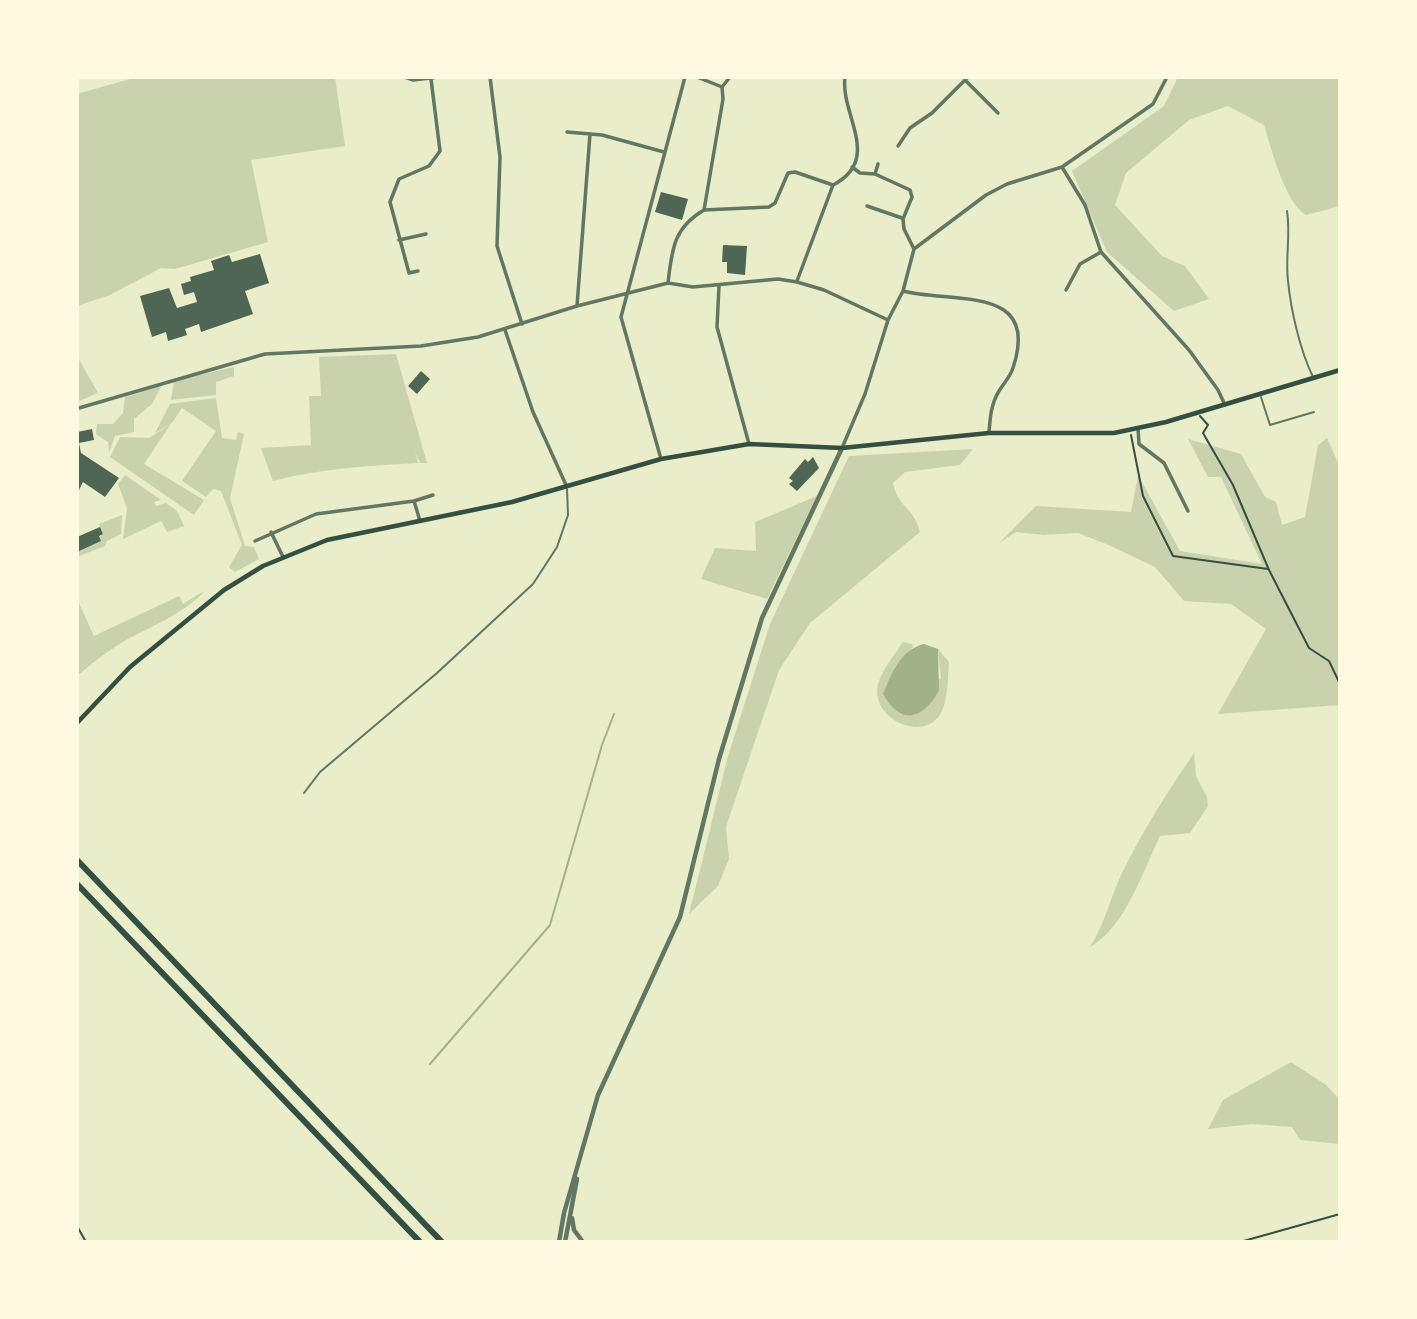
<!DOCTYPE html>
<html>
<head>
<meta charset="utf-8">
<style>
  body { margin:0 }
  #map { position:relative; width:1417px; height:1319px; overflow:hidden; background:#e9edc9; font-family:Spectral,serif }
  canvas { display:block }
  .frame { position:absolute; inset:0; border:79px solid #fefae0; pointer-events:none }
</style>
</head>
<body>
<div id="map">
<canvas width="1417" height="1319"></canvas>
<div class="frame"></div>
</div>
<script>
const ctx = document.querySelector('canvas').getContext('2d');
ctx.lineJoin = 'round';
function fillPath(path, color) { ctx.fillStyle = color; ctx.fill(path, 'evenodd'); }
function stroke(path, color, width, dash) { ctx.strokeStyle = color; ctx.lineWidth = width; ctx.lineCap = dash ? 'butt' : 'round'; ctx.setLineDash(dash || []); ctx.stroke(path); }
const green = new Path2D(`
  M137,77H335L345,146L251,160L268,242L175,269L161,268L110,295L77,306V94Z
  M1178,77H1340V206L1306,215C1285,203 1271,148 1264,125L1228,106L1189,120L1126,173L1115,205L1162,256L1185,266L1209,299L1174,311L1107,252L1072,171L1164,106Z
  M396,354L427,463H420L415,451L418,463C369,466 321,468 273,481L261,448L311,445L309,396H321L319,357Z
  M77,356L98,393L77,402Z
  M234,367V376L216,382V395L171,400L174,381Z
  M162,385L152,404L134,419V432L115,436L109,452L108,442L96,434L97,424H113L123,413L125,397Z
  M216,398L222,438L236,440L238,432L244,434L230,498L245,546L254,547L259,559L235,572L229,567L242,545L221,491L213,489L206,497L182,481L216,431L182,408L172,423L155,433L170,404Z
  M171,424L144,464L204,500L194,515L110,457L120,437L149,438Z
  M1327,438L1340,467V705L1218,714L1266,629L1231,604L1184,601L1155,567L1111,546L1078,533L1044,535L1016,532L999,543L1036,506L1131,512L1138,475L1180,551L1262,564L1221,477H1208L1188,439L1241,454L1265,497L1276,502L1282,525L1305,517L1318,445Z
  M973,449L960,465L905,472L893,483C898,508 914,507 920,532L810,623L779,670L726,827L729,859L718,886L689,914L728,756L770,624L849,456Z
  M125,475L161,500L154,502L156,506L166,503L177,511L184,526L167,532L161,521L123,539L127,508L118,484Z
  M817,496L767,599L701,579L715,548L756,551L755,522Z
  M122,515L121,534L107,541L105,546L77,557V552L103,534L99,524Z
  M204,591C188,612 145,629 121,643C105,653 91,664 77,676V599L94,636L179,596L183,604Z
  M903,642L912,644L913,647L895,667L941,679L938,649L949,662C948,676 948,698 942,711C926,745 869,719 878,684C882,670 895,654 903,642Z
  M1194,753L1196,776L1207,797L1208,806L1190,833L1160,836C1142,873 1126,926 1090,947C1105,924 1110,898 1122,873C1142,832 1168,791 1194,753Z
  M1291,1062L1326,1085L1340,1100V1144L1300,1140L1292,1127L1252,1124L1208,1129L1223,1100Z`);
const water = new Path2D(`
  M924,644L938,649L939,691C922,720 901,726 883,694C892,673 900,650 924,644Z`);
const stream = new Path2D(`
  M430,1064L550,925L602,745L614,714`);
const building = new Path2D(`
  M661,192L688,199L682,220L655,212Z
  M723,245L747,246L745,275L727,273V262H722Z
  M260,254L269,283L245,291L253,314L201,332L199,324L185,329L187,335L168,341L166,332L152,337L140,296L169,288L177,308L197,302L194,292L184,295L181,284L191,281L190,277L214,270L211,261L229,255L232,262Z
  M421,371L430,379L417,394L408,386Z
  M92,429L94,440L79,443L81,453L119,478L105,497L83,482L77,494V432Z
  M813,457L819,468L797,491L789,484L793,481L789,478L805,459L808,462Z
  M100,527L103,534L99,536L101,541L77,552V537Z`);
const path = new Path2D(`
  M1200,416L1208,425L1203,433L1233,485L1269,570L1309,648L1329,661L1340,684
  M1131,435L1143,496L1173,556L1268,569
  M77,1226L86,1242
  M1240,1242L1340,1214`);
const service = new Path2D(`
  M1287,211C1291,235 1285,257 1288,281C1291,311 1300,350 1313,377
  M1261,397L1270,425L1314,412
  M304,793L320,772L437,673L533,584L557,547L568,515L567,489`);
const minor = new Path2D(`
  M405,77L413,80L439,77
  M490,77L500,157L497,246L522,324
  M697,77L722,87
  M966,81L998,113
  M567,132L602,135L664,152
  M898,146L910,128L932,113L968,77
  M852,167L860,173L875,174L910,190L912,197L903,219
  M1062,167L1085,205L1101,252L1189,350L1218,390L1225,405
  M875,174L878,164
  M867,206L902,218
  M704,210L723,99L722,87L730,77
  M903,219L904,229L914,249
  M399,240L426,234
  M418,271L409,273L390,202L399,179L429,166L440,151L431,79
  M797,281L833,185
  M668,283C672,250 673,228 704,210L769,207L775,203L788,173L795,172L833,185C883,159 840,115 845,77
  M719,286L717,327L749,444
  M1066,290L1080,264L1101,252
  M903,291C954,304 1041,284 1013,368C1010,377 1004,383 999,391C991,404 990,418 989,433
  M577,306L590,134
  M505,330L533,412L566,485
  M79,408L265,354L421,346L478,337L577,306L668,283L693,287L778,279L797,282L824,290L888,320
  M1138,428L1139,444L1164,463L1188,511
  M842,448L865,394L888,320L903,291L914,249L986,195L1007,184L1062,167L1153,104L1167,77
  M661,459L621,317L685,77
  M414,501L420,521
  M271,532L283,557
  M255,541L316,514L414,501L433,495`);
const tertiary = new Path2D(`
  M572,1218L574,1230L583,1242
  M559,1242L564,1213L598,1095L680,917L719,759L762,618L842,448
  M565,1242L577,1179`);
const secondary = new Path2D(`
  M77,723L130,667L224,590L263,566L327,540L512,502L661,459L749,444L842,448L989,433H1114L1166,422L1340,370`);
const motorway = new Path2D(`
  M77,860L442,1242
  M77,884L420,1242`);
fillPath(green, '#cad2ad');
fillPath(water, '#a3b18a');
stroke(stream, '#a3b18a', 2);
fillPath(building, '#4f6655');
stroke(path, '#344e41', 2);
stroke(service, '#617663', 2);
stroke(minor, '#617663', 3.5);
stroke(tertiary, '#617663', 4.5);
stroke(secondary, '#344e41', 4.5);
stroke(motorway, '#344e41', 6);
</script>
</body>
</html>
